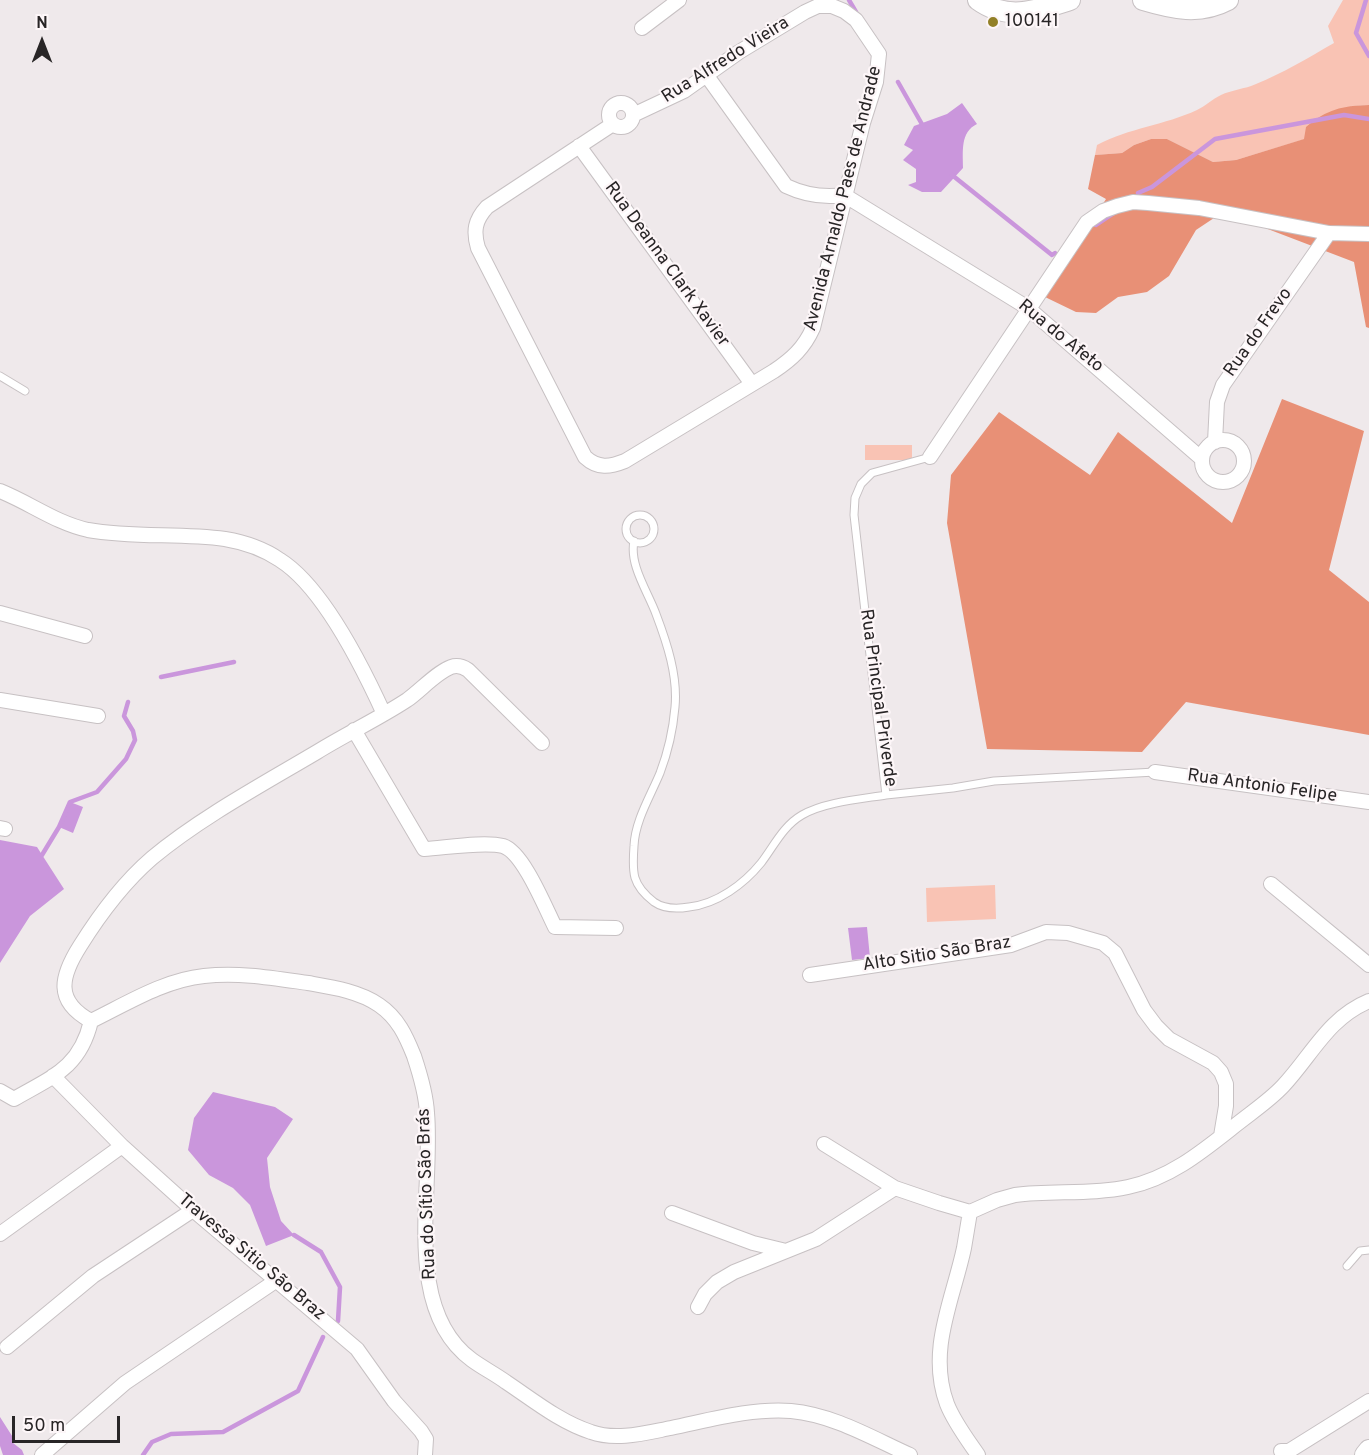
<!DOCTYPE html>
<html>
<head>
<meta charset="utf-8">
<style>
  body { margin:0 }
  #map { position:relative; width:1369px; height:1455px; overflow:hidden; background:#efe9eb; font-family:Overpass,sans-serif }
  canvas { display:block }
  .north { position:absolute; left:12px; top:12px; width:60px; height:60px; -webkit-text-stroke:4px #fdf6f8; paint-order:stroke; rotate:0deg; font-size:16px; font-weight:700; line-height:24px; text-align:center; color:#282526 }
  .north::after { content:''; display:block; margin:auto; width:21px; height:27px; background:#282526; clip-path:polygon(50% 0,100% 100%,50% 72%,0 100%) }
  .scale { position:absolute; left:12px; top:1416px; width:108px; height:27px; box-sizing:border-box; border:3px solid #282526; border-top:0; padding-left:8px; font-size:18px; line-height:21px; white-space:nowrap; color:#282526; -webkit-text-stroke:4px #fdf6f8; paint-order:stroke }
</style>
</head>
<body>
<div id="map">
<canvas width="1369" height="1455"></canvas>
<div class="north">N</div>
<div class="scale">50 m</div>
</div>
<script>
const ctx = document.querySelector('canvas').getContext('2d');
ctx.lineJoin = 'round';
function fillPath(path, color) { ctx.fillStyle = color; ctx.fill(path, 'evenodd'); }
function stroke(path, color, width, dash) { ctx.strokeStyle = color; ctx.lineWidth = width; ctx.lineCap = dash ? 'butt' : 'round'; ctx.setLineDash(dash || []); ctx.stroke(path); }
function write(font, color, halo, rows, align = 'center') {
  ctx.font = font + ' Overpass,sans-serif'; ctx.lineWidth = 4.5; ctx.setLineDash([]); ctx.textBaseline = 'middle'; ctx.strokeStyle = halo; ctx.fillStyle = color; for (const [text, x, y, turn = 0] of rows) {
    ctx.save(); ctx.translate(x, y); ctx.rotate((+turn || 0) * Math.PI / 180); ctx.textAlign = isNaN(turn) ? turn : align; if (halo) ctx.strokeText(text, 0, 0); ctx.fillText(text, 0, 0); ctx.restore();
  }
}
const green = new Path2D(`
  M1343,0H1369V105L1352,106L1305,139L1236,160L1213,162L1167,139H1151L1134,145L1122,153L1095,155L1097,145C1129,128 1165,125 1197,110C1206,106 1212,99 1221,95C1231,90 1245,89 1256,84C1283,73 1308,58 1334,43L1328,26Z
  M865,445H912V460H865Z
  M995,885L996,919L927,922L926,888Z`);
const forest = new Path2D(`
  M1369,105V328L1366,327L1354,262L1239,218L1220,214L1196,230L1169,276L1147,292L1118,297L1096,313L1076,312L1045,297L1106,199L1088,189L1095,155L1122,153L1134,145L1151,139H1167L1213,162L1236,160L1304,139L1306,127C1328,109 1341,106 1369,105Z
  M1282,399L1364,431L1329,570L1369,602V735L1186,702L1142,752L987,749L947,523L951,475L999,412L1090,475L1118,432L1232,523Z`);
const water = new Path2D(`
  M962,103L977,124C960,132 963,152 963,168L941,192H922L908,185L916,182V169L903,160L913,150L904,145L914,126L947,114Z
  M70,802L83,807L73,833L59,827Z
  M0,840L37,847L64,889L30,916L0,963Z
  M867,927L870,958L852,960L848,928Z
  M213,1092L275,1107L293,1119L267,1158L270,1187L281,1221L294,1235L266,1246L250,1205L233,1188L209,1175L188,1150L194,1118Z
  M0,1417L14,1439L13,1443L22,1450L24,1455H3L0,1446Z`);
const stream = new Path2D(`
  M849,0L856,12
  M1366,0L1356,33L1369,56
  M898,82L923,126
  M952,175L1052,255L1055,253
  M1138,193L1152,187L1215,139L1344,115L1369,119
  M1096,225L1114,213
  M161,677L234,662
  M42,855L59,827L70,802L97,792L126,759L135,740L133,731L124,716L128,702
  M294,1235L321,1252L340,1287L338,1321
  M143,1455L152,1442L171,1434L223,1432L298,1391L323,1337`);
const lane = new Path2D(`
  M0,376L25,391
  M930,457L872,473L861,484L855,498L854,515L886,795L953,788L994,781L1155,772
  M626 529a14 14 0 1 1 28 0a14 14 0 1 1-28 0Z
  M634,541C629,565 648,592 656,614C667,643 678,676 675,707C673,730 668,752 660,773C650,797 635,821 634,846C632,873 632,885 654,902C664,909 677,909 689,907C717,904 744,884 761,863C774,846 783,826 802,815C824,802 861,799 886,795
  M1347,1266L1360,1251L1369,1250`);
const street = new Path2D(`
  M642,28L679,0
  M707,76L786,186C805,195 823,198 844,195
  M609 115a12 12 0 1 1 24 0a12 12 0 1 1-24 0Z
  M613,124L487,207C475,220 473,231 478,248L585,457C598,469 610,467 625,461L774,371C792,359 804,348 813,328L863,123L876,82L879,54L856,20L844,11L832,6H818L805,12L739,52L684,91L633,115
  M579,146L752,384
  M844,195L1028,308L1202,459
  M1202 461a21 21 0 1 1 42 0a21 21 0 1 1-42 0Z
  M1215,442L1217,402L1223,385L1329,233
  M930,457L1087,222L1103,211L1117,206L1133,202L1148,203L1199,208L1329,233L1369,234
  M0,491C30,503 56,523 88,530C133,538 179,533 225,539C243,542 264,549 280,560C323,587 363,668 384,714
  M0,613L85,636
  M0,700L98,716
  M354,730L424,849C444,848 484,841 503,846C523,852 545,907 555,927L616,928
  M1155,772L1369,802
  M0,828L5,829
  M1271,884L1369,965
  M810,975L1011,945L1046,932L1068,933L1103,943L1115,953L1144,1010L1156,1026L1169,1039L1213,1063L1221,1072L1226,1084V1106L1221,1136
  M91,1021C126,1004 164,980 204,976C239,972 273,978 308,983C331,987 359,991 379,1005C398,1018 406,1036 414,1056C420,1074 426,1094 427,1113C434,1188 401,1308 472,1360C483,1368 495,1374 506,1382C533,1400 560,1422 591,1432C616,1441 645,1433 671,1428C710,1420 751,1408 791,1411C834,1415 872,1438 910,1455
  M91,1021C54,1001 61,976 80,946C100,914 123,883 152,858C200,818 263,784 317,752C346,734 378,719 407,700C420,691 437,672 451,667C457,665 462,666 468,670L542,743
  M53,1076L122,1146L193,1210L357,1349L394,1401L421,1431L426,1439L425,1455
  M0,1091L14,1099C52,1077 80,1068 91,1021
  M824,1144L895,1188L939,1203L970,1212
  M970,1212L997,1200L1015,1195C1052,1190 1091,1195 1128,1187C1171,1178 1204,1150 1237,1124C1252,1112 1270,1100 1283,1086C1312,1055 1328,1018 1369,1001
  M970,1212C968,1224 966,1236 964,1248C953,1300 927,1350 947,1404C954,1422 967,1439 978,1455
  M672,1213L753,1243L786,1251
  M0,1234L122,1146
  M698,1307L705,1294L717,1282L734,1272L816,1239L895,1188
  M7,1347L93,1276L193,1210
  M1281,1451H1289L1369,1401
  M42,1455L125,1383L277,1280`);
const secondary = new Path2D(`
  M978,0C1008,22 1038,10 1070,0
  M1143,0C1173,9 1200,15 1228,0
  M1365,1455L1369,1450`);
const markers = [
  [993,22,6,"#928027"]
];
const poiNames = [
  ["100141",1005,22]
];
const streetNames = [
  ["Rua Alfredo Vieira",726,61,-32],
  ["Avenida Arnaldo Paes de Andrade",844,199,-76],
  ["Rua Deanna Clark Xavier",666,265,54],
  ["Rua do Frevo",1259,333,-55],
  ["Rua do Afeto",1060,337,39],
  ["Rua Principal Priverde",877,698,82],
  ["Rua Antonio Felipe",1262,787,8],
  ["Alto Sitio São Braz",937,955,-9],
  ["Rua do Sítio São Brás",428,1194,-92],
  ["Travessa Sitio São Braz",251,1258,40]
];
fillPath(green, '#f9c3b4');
fillPath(forest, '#e89076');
fillPath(water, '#ca96dc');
stroke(stream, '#ca96dc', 4.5);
stroke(lane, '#c7c1c3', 9);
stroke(street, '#c7c1c3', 16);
stroke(secondary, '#c7c1c3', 22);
stroke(lane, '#fff', 7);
stroke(street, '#fff', 14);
stroke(secondary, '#fff', 20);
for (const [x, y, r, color] of markers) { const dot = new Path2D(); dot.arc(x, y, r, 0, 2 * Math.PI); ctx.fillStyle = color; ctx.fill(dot); stroke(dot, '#fdf6f8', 2); }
write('18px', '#282526', '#fdf6f8', poiNames, 'left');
write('18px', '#282526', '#fdf6f8', streetNames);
</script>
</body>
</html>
